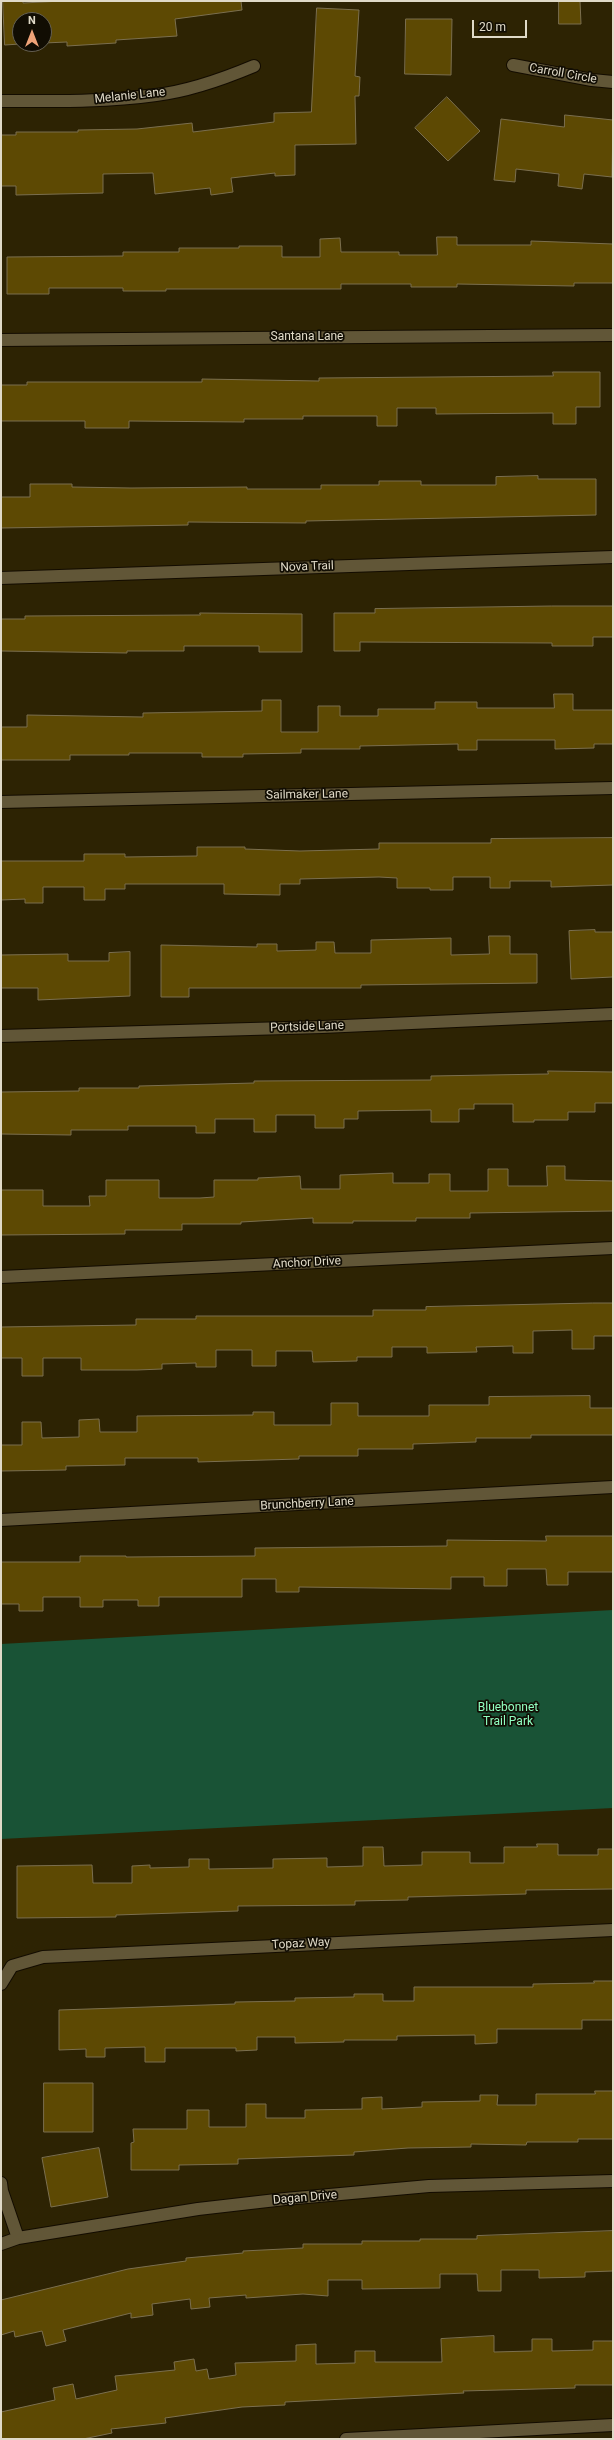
<!DOCTYPE html>
<html>
<head>
<meta charset="utf-8">
<style>
  body { margin:0 }
  #map { position:relative; width:614px; height:2440px; overflow:hidden; background:#2d2303; font-family:Roboto,sans-serif }
  canvas { display:block }
  .frame { position:absolute; inset:0; border:2px solid #e0dac8; pointer-events:none }
  .north { position:absolute; left:12px; top:12px; width:40px; height:40px; box-sizing:border-box; background:#110d03; border:1px solid #645f52; border-radius:50%; rotate:0deg; font-size:11px; font-weight:700; line-height:16px; text-align:center; color:#e0dac8 }
  .north::after { content:''; display:block; margin:auto; width:14px; height:18px; background:#efa378; clip-path:polygon(50% 0,100% 100%,50% 72%,0 100%) }
  .scale { position:absolute; left:472px; top:20px; width:55px; height:18px; box-sizing:border-box; border:2px solid #e0dac8; border-top:0; padding-left:5px; font-size:12px; line-height:14px; white-space:nowrap; color:#e0dac8; -webkit-text-stroke:3px #110d03; paint-order:stroke }
</style>
</head>
<body>
<div id="map">
<canvas width="614" height="2440"></canvas>
<div class="frame"></div>
<div class="north">N</div>
<div class="scale">20 m</div>
</div>
<script>
const ctx = document.querySelector('canvas').getContext('2d');
ctx.lineJoin = 'round';
function fillPath(path, color) { ctx.fillStyle = color; ctx.fill(path, 'evenodd'); }
function stroke(path, color, width, dash) { ctx.strokeStyle = color; ctx.lineWidth = width; ctx.lineCap = dash ? 'butt' : 'round'; ctx.setLineDash(dash || []); ctx.stroke(path); }
function write(font, color, halo, rows, align = 'center') {
  ctx.font = font + ' Roboto,sans-serif'; ctx.lineWidth = 3.5; ctx.setLineDash([]); ctx.textBaseline = 'middle'; ctx.strokeStyle = halo; ctx.fillStyle = color; for (const [text, x, y, turn = 0] of rows) {
    ctx.save(); ctx.translate(x, y); ctx.rotate((+turn || 0) * Math.PI / 180); ctx.textAlign = isNaN(turn) ? turn : align; if (halo) ctx.strokeText(text, 0, 0); ctx.fillText(text, 0, 0); ctx.restore();
  }
}
const green = new Path2D(`
  M613,1610V1808L1,1839V1644Z`);
const building = new Path2D(`
  M3,1H23V3L62,1H241L242,10L175,19L177,36L116,40V43L67,46V42L44,43V20H20V44L5,45Z
  M559,1H580L581,24H559Z
  M317,8L359,10L355,76L360,77L359,96H355L356,144L295,145V175L275,176V173L231,178L233,192L211,195L210,188L155,194L153,173L103,174V193L16,195V186H1V135H16V132H78V130L137,129L192,123L193,132L274,122V113L311,112Z
  M406,19H452L451,75L405,74Z
  M447,97L480,131L448,161L415,128Z
  M565,115L613,120L612,177L584,174L582,189L558,186L559,174L516,169L515,182L494,180L501,119L564,127Z
  M437,237H457V245H531V241L613,244V283H574V286L457,284V287H411V284H341V289H166V291H123V288H49V294H7V257L123,256V252H179V248H239V246H282V257H320V239L340,238L341,252H399V255H437Z
  M553,372H600V407H576V424H553V413L436,414V408H397V426H377V416H303V419H244V422L129,421V428H85V421H1V385H27V382H202V379L319,381V378L553,376Z
  M538,476V479H596V515L306,521V523L188,522V525L1,528V497H30V484H72V487L131,488L247,487V489H321V485H379V481H421V485H496V477Z
  M552,606H613V637H593V646H552V643L360,642V651H334V613H375V609Z
  M200,613L302,614V652H259V646H184V651H127V653L1,651V619H25V616L200,615Z
  M554,694H573V710H613V744H594V748L555,749V740H477V750H458V744L360,746V749H301V753L243,754V757H202V753H129V755H70V760H1V727H27V715L143,717V713L262,711V700H281V732H318V706H340V716H378V709H435V702H477V708H554Z
  M613,838V885L551,887V881H510V888H490V877H453V890H430V888H397V878L379,877L300,879V884H280V895L224,894V884H125V889H105V900H84V887H43V903H25V899L1,900V861H84V854H125V857L197,856V847H245V849L300,851L379,849V843H491V839Z
  M595,930V932H613V977L571,979L569,931Z
  M489,936H510V954H537V983L361,985V988H189V997H161V945L257,947V944H277V951L316,950V942H334L335,953H371V940L451,938V955L489,954Z
  M130,952V996L38,1000V988H1V955L68,954V961H109V953Z
  M548,1071L613,1072V1103H595V1112H568V1120H534V1122H513V1104H474V1109H459V1122H431V1110L358,1111V1119H344V1128H315V1115H276V1132H254V1119H215V1133H196V1126H128V1130H71V1135L1,1134V1092L79,1091V1088H139V1086L254,1083V1081L431,1080V1076L548,1074Z
  M547,1166H565V1180L613,1181V1211L470,1213V1218H416V1221H353V1223H313V1218L241,1222V1224H182V1230H125V1234L1,1235V1190H43V1206H90L89,1196H106V1180H159V1198H200L214,1197V1180H258V1178L300,1176L301,1189H340V1175L393,1173V1183H429V1174H450V1191H488V1169H508V1186H547Z
  M593,1303H613V1336H594V1349H572V1330L533,1331V1353H513V1346L476,1347L477,1352L427,1353V1347H392V1357H357V1361L313,1362L312,1351H276V1366H252V1350H216V1367H196V1363L162,1364V1369L137,1370H81V1358H43V1376H22V1358H1V1327L136,1325V1319H196V1316H373V1310H426V1307Z
  M590,1396V1408H613V1435H531V1438H476V1442L413,1444V1449H358V1456H299V1459L198,1462V1458H125V1465L66,1466V1470L1,1471V1445H22V1422H41L42,1438L79,1437V1420L99,1419L100,1432H137V1416L253,1415V1412H274V1425H331V1403H358V1416H429V1405H489V1397Z
  M546,1536H613V1572H568V1585H547L546,1569H507V1586H484V1577H451V1589L299,1587V1592H276V1579H242V1597H159V1606H138V1600H103V1607H80V1597H43V1611H19V1604H1V1562H80V1556H126V1557L255,1556V1548L447,1546V1540L546,1541Z
  M537,1844H558V1855H598V1849H613V1889L526,1890V1894L408,1897V1900L355,1901V1905L238,1906V1911L116,1915V1917L17,1918V1866L92,1865L93,1883H132V1866L150,1865V1868L189,1867V1859H209V1869L273,1868V1859L327,1858V1867L363,1866V1847H383L384,1866L422,1865V1852H470V1863H504V1847H537Z
  M594,1981H613V2020H582V2029H497V2043L475,2044V2035L397,2036V2040H344V2042L295,2043V2037H257V2050L236,2051V2048H165V2062H145V2047L105,2048V2057H86V2049L59,2050V2010L235,2004V2002L295,2001V1998L354,1997V1994H383V2001H414V1987H533V1984L594,1983Z
  M44,2083H93V2132H44Z
  M595,2091H613V2139H578V2142H527L526,2145L471,2144V2147L408,2148L354,2152V2155L238,2159V2164L179,2165V2170H131V2143L134,2142L133,2129H187V2110H209V2127H246V2104H266V2118H305V2110L362,2109V2098L382,2097V2109L422,2107V2102L480,2101V2095H498L497,2105H536V2094H595Z
  M99,2148L108,2197L51,2207L42,2158Z
  M613,2231V2271L585,2272V2277L539,2278V2270H501V2291H478L477,2274H440V2288L362,2289V2280H328V2296L303,2294L246,2298V2295L209,2298L210,2307L191,2309L190,2299L152,2304L153,2315L131,2318V2313L63,2330L66,2341L46,2346L42,2331L15,2337L14,2331L1,2335V2300L128,2269L186,2261V2258L243,2253V2251L303,2248V2244H362V2241H420V2239H477V2236Z
  M494,2336V2352L532,2351V2339H552V2351L593,2350V2341H613V2385H575V2388L463,2391L464,2393L285,2402V2405L242,2407L165,2418L166,2423L111,2429L112,2433L83,2439H1V2412L55,2400L53,2388L73,2384L76,2399L117,2390L115,2376L175,2370L174,2362L194,2359L196,2371L207,2369L209,2379L236,2375L235,2363L296,2361V2345L316,2344V2364L355,2363V2351H375V2362H442L441,2339Z`);
const minor = new Path2D(`
  M513,65L592,80L613,82
  M1,101C53,101 104,102 156,95C190,91 223,79 254,66
  M1,340L613,335
  M1,578L613,557
  M1,802L613,788
  M1,1036L322,1027L613,1014
  M1,1277L613,1248
  M1,1520L613,1487
  M1,1984L12,1966L43,1957L613,1930
  M1,2183L2,2191L18,2238
  M1,2244L18,2238L198,2209L285,2199L429,2186L613,2181
  M346,2439L613,2425`);
const streetNames = [
  ["Carroll Circle",563,74,10],
  ["Melanie Lane",130,96,-6],
  ["Santana Lane",307,337],
  ["Nova Trail",307,567,-2],
  ["Sailmaker Lane",307,795,-1],
  ["Portside Lane",307,1027,-2],
  ["Anchor Drive",307,1263,-3],
  ["Brunchberry Lane",307,1504,-3],
  ["Topaz Way",301,1944,-3],
  ["Dagan Drive",305,2198,-5]
];
const parkNames = [
  ["Bluebonnet",508,1708],
  ["Trail Park",508,1722]
];
fillPath(green, '#195336');
fillPath(building, '#5d4903');
stroke(building, '#7b6f4f', 1);
stroke(minor, '#130c00', 14);
stroke(minor, '#615637', 12);
write('12px', '#e0dac8', '#110d03', streetNames);
write('12px', '#91ffc1', '#110d03', parkNames);
</script>
</body>
</html>
